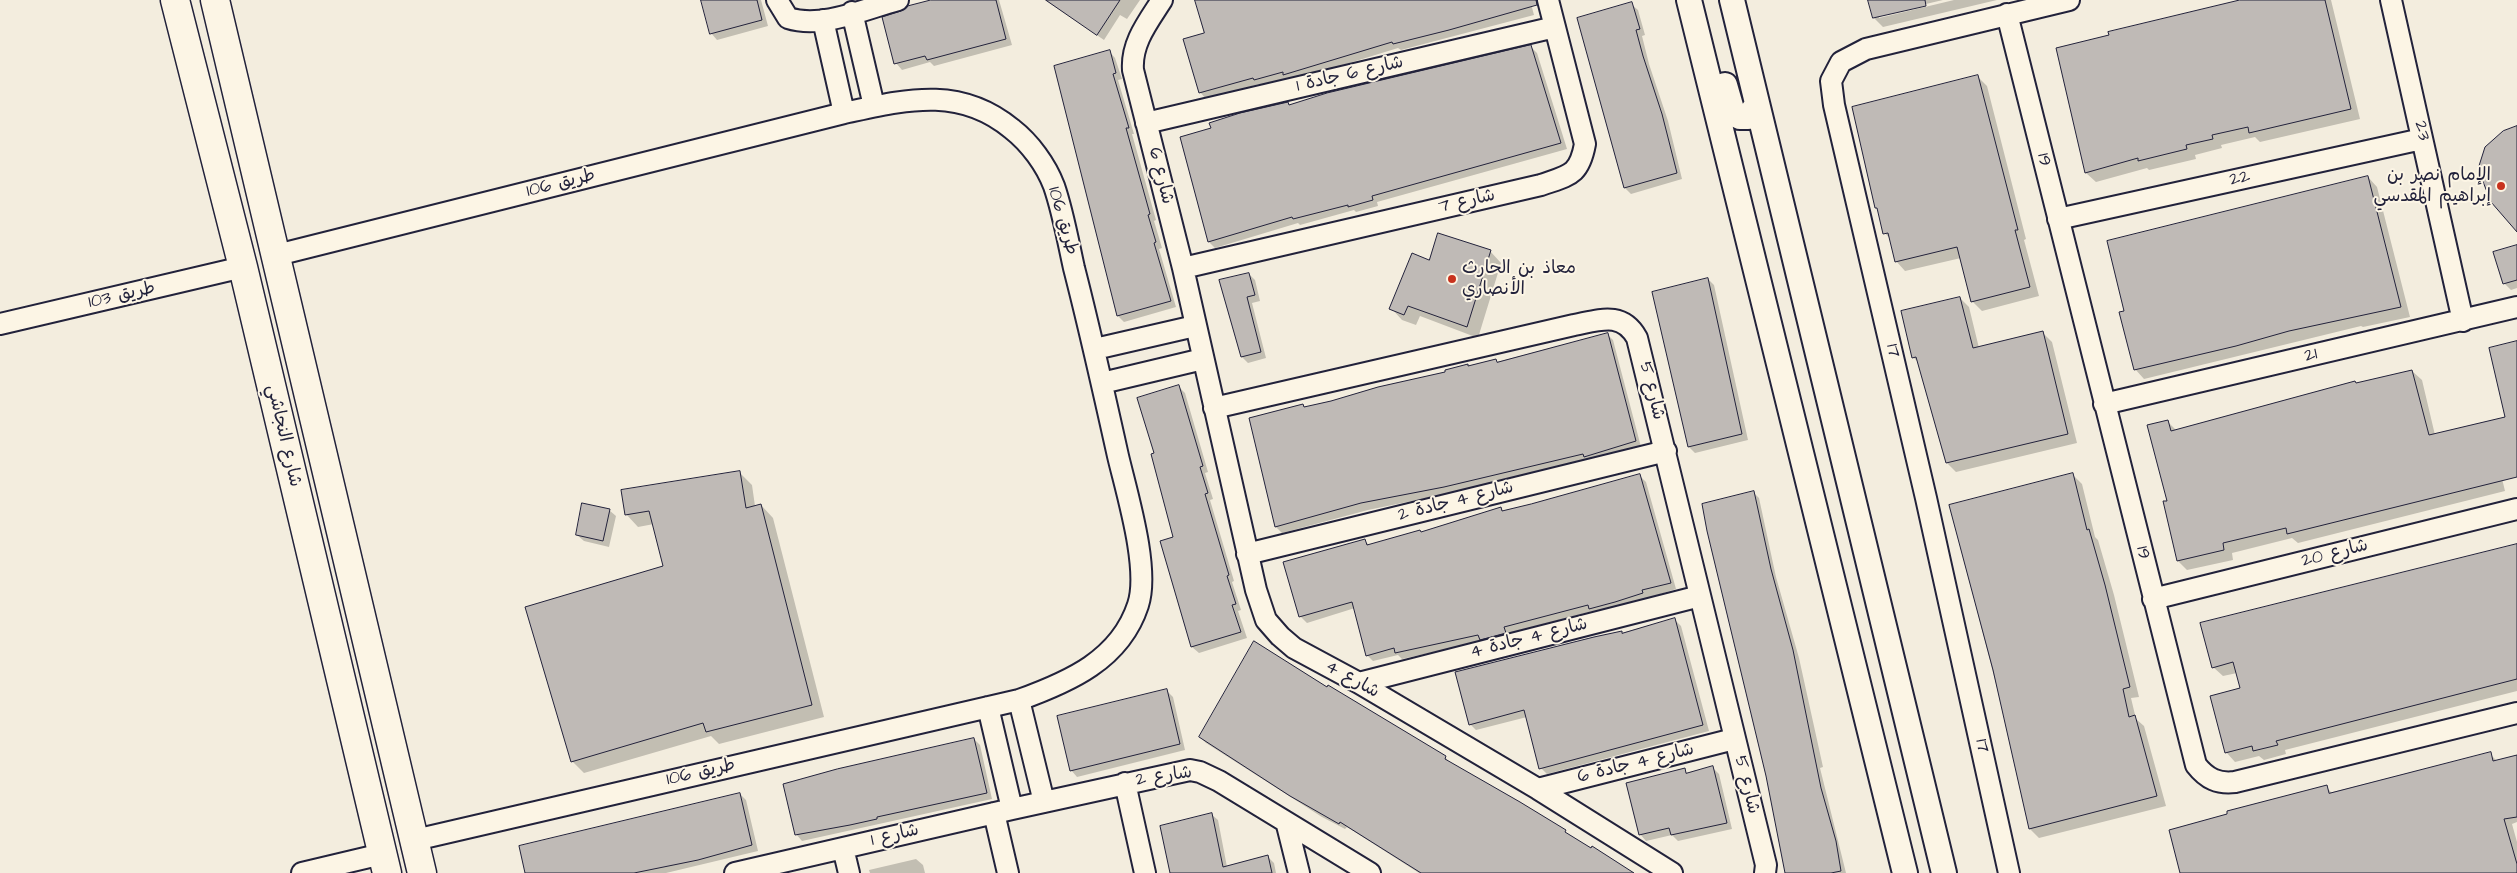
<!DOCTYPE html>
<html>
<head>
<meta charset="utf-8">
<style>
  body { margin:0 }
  canvas { display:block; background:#f3edde }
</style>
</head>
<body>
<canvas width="2517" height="873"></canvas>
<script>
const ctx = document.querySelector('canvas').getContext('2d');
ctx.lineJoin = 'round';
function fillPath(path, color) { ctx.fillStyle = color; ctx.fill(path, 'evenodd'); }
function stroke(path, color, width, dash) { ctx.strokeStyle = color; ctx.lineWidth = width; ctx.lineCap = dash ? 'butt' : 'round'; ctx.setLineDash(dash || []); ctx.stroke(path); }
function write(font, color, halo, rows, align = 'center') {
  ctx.font = font + ' "Architects Daughter","Playpen Sans Arabic",sans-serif'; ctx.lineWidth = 4; ctx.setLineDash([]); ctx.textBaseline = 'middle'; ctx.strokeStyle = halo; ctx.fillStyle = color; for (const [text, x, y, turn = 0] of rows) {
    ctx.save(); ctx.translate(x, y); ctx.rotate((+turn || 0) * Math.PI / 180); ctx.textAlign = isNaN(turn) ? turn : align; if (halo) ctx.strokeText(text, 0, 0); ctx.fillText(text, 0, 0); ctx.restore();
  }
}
const shadow = new Path2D(`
  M703,0H761L768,26L717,40L711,33Z
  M939,0H999L1012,45L934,66L930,62L902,70L896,63Z
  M1045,0H1140L1127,19L1120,15L1104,40Z
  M1196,0H1530L1534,15L1401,50L1398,48L1291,81L1288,78L1261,86L1259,84L1206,99L1200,92L1206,34Z
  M1870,0H1943L1879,15V18L1954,0H1997L1883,27L1874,18Z
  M2246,0H2331L2360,119L2260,142L2255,137L2221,145L2222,148L2195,155L2196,159L2149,170L2147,168L2096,182L2086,173L2057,49Z
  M1631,4L1638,10L1645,35L1642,36L1649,64L1668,121L1682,179L1631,194L1625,188L1579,19Z
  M1530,46L1537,53L1567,149L1377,202L1378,206L1356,212L1354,210L1300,225L1298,223L1215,248L1209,242L1288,103L1291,106Z
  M1109,51L1115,58L1122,79L1118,80L1134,134H1132L1156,220L1154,221L1162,248L1159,249L1176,307L1124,322L1118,316Z
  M1977,76L1987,86L2026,239L2024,240L2039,296L1982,311L1972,301L1961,258L1905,271L1896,261L1891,240L1885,233L1879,211L1876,208Z
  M2368,177L2377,187L2410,317L2363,327L2361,326L2144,379L2135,369Z
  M2517,246V288L2511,290L2504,283Z
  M1490,251L1501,263L1478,338L1420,316L1416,325L1402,320L1391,308L1430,261Z
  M1249,274L1255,280L1260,301L1252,303L1266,358L1248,363L1242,357Z
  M1708,279L1714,285L1748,440L1695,453L1689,447Z
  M1960,298L1969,307L1979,348L2043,333L2052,342L2077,443L1956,472L1947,463L1919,363L1913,357Z
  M1607,334L1613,340L1641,447L1591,462L1589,460L1451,493L1368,510L1282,533L1276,527L1251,419L1303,406L1305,408L1447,373L1467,365L1469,367L1496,360L1498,363Z
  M2517,343V460L2491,433L2505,491L2298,543L2292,538L2232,553L2233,560L2187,570L2178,561L2168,501L2167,421L2176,430L2412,371L2422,380L2435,435L2507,418Z
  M1178,386L1185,393L1208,472L1205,473L1213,499L1210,500L1234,581L1232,582L1241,610L1238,611L1247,638L1199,653L1192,647L1162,541L1174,538L1166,511L1169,510L1156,454Z
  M739,472L752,485L755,506L761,505L773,518L824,717L719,744L711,736L584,773L572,761L665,567L654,524L638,527L626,514Z
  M2073,475L2082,484L2095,537L2098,540L2114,595L2139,697L2131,698L2136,719L2144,726L2166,806L2039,838L2030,829L2006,723L1950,505Z
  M1640,476L1646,482L1676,589L1597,614L1593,611L1509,633L1511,639L1487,646L1483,641L1402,659L1398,655L1373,661L1367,655L1355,608L1307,623L1300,616L1365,541L1369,545L1422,533L1501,508L1504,512Z
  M1753,492L1759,498L1776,577L1799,658L1823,767L1820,768L1846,873H1787L1768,776Z
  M609,510L616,516L609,547L584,541L577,535Z
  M2517,546V691L2285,750L2286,754L2264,760L2259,756L2235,762L2226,752L2241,689L2237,673L2223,676L2213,667Z
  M1675,620L1681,626L1709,731L1547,774L1541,768L1527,717L1476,730L1470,724L1623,634Z
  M1327,689L1445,757L1451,764L1632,873H1419L1347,827L1345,829L1322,817L1206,743L1200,737Z
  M1167,691L1173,697L1185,750L1077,777L1071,770Z
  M974,739L980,745L992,799L802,841L796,834Z
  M2490,754L2497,761L2517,756V822L2512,824L2517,842V873H2181L2326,787L2333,794Z
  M1713,768L1719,774L1732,829L1678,841L1672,835L1646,841L1640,834L1684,770L1688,774Z
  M740,794L746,800L758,851L666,873H526Z
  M1211,814L1218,820L1227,867L1268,857L1274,863L1276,873H1172Z
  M916,859L923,865L925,873H870L869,870Z`);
const building = new Path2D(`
  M701,0H757L762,20L710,34Z
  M931,0H996L1006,39L927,60L925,56L894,64L882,17L901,11L908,6Z
  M1046,0H1120L1097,35Z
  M1195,0H1536L1537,5L1449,30L1393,44L1392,42L1283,75V72L1254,80L1253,78L1199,93L1183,39L1204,33Z
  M1868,0H1925L1926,6L1873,18Z
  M2240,0H2325L2351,109L2249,133L2248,127L2212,135L2213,139L2186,145L2187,149L2138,161V158L2085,173L2056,48L2109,35L2108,32Z
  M1632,2L1640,29L1636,30L1643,56L1662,114L1677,173L1624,188L1577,18Z
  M1531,45L1561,143L1372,196L1373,200L1348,207V205L1293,219L1292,217L1208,242L1180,137L1211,128L1209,123L1240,113L1288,102L1289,105L1327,93Z
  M1110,50L1116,73L1113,74L1129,128H1126L1150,214L1148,215L1156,242L1154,243L1171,301L1117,316L1054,66Z
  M1978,75L2018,230H2015L2030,287L1971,302L1957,247L1895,262L1888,233L1883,234L1877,208H1875L1852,107Z
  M2517,126V232L2491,202L2478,169L2485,147L2503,131Z
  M2368,176L2401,307L2289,331L2236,346L2134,370L2119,312L2124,311L2107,241Z
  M1438,233L1491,250L1467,327L1408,306L1404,315L1389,309L1412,253L1429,260Z
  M2517,245V280L2503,284L2493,252Z
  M1249,273L1255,295L1247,297L1261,352L1241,357L1219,280Z
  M1708,278L1742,434L1688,447L1652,292Z
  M1960,297L1973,348L2043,331L2068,434L1946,463L1916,357L1912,358L1901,311Z
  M1608,333L1636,441L1584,457L1583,454L1444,487L1361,503L1275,527L1249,418L1303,404L1304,407L1331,401L1378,387L1445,372V370L1468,364V366L1496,359L1497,362Z
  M2517,341V477L2287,534L2286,528L2223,543L2224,550L2177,561L2163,501H2167L2147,425L2168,420L2171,431L2355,381L2356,383L2412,370L2429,435L2505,417L2489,348Z
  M1179,385L1203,466L1200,467L1208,493L1205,494L1229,575L1227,576L1236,604L1232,605L1241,632L1191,647L1160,541L1173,537L1151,454L1154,453L1137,398Z
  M740,471L746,508L761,504L812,705L706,732L703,723L571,762L525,607L663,566L649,511L625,515L621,490Z
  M2073,473L2087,530L2089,529L2105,585L2130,687L2123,689L2129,717L2135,715L2157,796L2029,829L1993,670L1949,505Z
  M1640,474L1671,583L1642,590L1643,593L1615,602L1589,609L1588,605L1504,627L1506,633L1480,640L1478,635L1395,653L1394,648L1366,656L1352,602L1299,617L1283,562L1365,539L1367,545L1420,530L1421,532L1501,507L1502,511L1531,504Z
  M1754,491L1771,569L1793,650L1821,788L1836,841L1841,871L1831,873H1785L1766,776L1707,531L1702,504Z
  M582,503L610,509L603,541L576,535Z
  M2517,544V679L2276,741L2278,745L2253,751L2252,746L2225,753L2210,696L2240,688L2233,662L2212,668L2200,623Z
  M1675,618L1703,725L1539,769L1524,710L1469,725L1455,672L1594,637L1622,631V633Z
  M1254,641L1327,687L1328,685L1446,756L1445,759L1520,802L1566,830L1565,832L1591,848L1592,846L1634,873H1421L1340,822L1339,824L1290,796L1199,737Z
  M1167,689L1180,744L1070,771L1057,716Z
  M974,738L987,793L877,817V819L850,825L795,835L783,784L837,769Z
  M2491,752L2493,761L2517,755V817L2504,819L2517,864V873H2180L2169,830L2227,814V811L2327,785L2329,793Z
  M1713,766L1727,823L1671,835L1669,828L1639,835L1626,783L1685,768L1686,773Z
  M740,793L752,845L698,860L634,873H525L519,846Z
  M1212,813L1223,867L1268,855L1272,873H1170L1160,826Z`);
const minor = new Path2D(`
  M777,0L788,18C822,29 864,9 898,0
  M1162,0C1148,22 1131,43 1133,70L1183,268L1256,590L1266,620L1280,636L1294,648L1359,683L1538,789L1672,873
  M2391,0L2463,321
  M852,12L874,106
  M2007,14L2196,765C2207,779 2218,784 2235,782L2517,713
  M823,20L844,113
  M1146,123L1555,27
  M2058,219L2422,139
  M277,255L844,113C905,100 959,85 1012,129C1030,143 1046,165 1054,186C1063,212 1068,241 1074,268C1090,330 1104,393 1118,456C1127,494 1150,569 1138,605C1120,660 1069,682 1019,700L415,840
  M1183,268L1541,185C1569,175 1579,176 1585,144L1548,0
  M0,324L243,267
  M1095,349L1195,326
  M1102,383L1203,359
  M2104,404L2517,307
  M1214,408L1574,325C1600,320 1622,311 1637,338L1766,865L1765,873
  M1247,554L1666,451
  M2153,599L2517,509
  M1359,683L1700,596
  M1019,700L1044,802
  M988,707L1012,809
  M1125,783L1145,873
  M1538,789L1734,739
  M994,813L1008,873
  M1287,825L1299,873
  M843,848L849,873
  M302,873L382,854
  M735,873L1012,809L1190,770L1200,772L1219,781L1370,873
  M2009,873L1926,498L1834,105L1831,81L1841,62L1866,49L2069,0`);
const tertiary = new Path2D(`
  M1689,0L1905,873
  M1732,0L1944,873
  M1725,85L1733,113L1740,117H1748L1756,106`);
const secondary = new Path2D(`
  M175,0L243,267L387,873
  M215,0L422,873`);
const markers = [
  [2501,186,5,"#c8321e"],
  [1452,279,5,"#c8321e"]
];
const streetNames = [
  ["شارع 6 جادة 1",1350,75,-13],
  ["23",2421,131,77],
  ["19",2043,160,76],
  ["شارع 6",1160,176,76],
  ["22",2240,179,-12],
  ["طريق 106",561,184,-14],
  ["شارع 7",1467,202,-13],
  ["طريق 106",1062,221,74],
  ["طريق 103",122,296,-13],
  ["17",1892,351,77],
  ["21",2311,356,-13],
  ["شارع 5",1651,391,76],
  ["شارع النجاشي",283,436,77],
  ["شارع 4 جادة 2",1456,502,-14],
  ["19",2142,553,76],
  ["شارع 20",2335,554,-14],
  ["شارع 4 جادة 4",1529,639,-14],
  ["شارع 4",1352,680,29],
  ["17",1981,746,78],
  ["شارع 4 جادة 6",1636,764,-14],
  ["طريق 106",701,773,-13],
  ["شارع 2",1164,777,-8],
  ["شارع 5",1746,785,76],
  ["شارع 1",895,836,-13]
];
const poiNames = [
  ["الإمام نصر بن",2491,176],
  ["إبراهيم المقدسي",2491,197],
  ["معاذ بن الحارث",1462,269,"left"],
  ["الأنصاري",1462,290,"left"]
];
fillPath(shadow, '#0003');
fillPath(building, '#bfbab6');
stroke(building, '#22223b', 1);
stroke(minor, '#22223b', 24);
stroke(tertiary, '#22223b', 28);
stroke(secondary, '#22223b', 31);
stroke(minor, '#fcf5e5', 20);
stroke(tertiary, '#fcf5e5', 24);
stroke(secondary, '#fcf5e5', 28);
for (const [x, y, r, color] of markers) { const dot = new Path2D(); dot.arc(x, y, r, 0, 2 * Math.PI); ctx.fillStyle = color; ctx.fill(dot); stroke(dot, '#fcf5e5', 2); }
write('18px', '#22223b', '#fcf5e5', streetNames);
write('18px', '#22223b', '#fcf5e5', poiNames, 'right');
</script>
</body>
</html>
